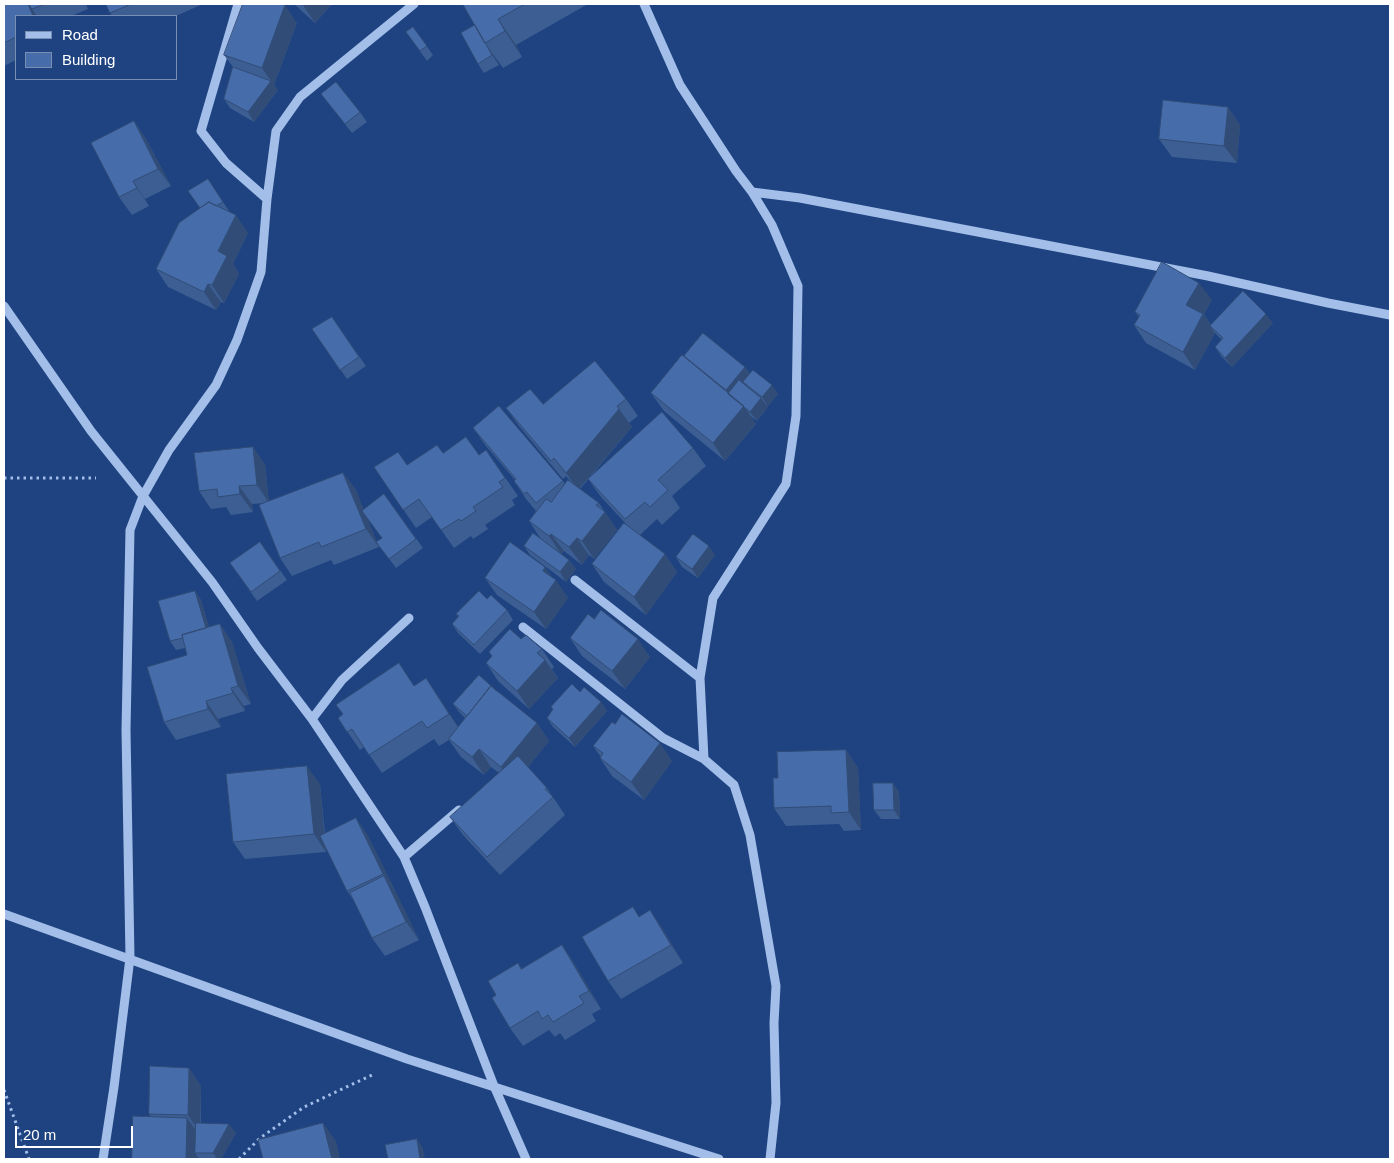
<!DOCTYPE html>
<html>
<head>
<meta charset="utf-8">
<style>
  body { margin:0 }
  #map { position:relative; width:1394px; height:1163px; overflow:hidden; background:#1e4380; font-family:Arial,sans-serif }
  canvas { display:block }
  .frame { position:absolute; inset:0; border:5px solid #fff; pointer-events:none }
  .legend { position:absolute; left:15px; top:15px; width:162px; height:65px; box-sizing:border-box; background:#1e4380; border:1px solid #788eb3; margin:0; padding:6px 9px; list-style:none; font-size:15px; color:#fff }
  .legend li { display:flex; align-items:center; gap:10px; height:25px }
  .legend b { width:25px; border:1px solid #788eb3 }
  .scale { position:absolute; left:15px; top:1126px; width:118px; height:22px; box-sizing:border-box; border:2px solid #fff; border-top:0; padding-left:6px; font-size:15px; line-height:18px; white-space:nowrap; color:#fff; -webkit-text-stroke:4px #1e4380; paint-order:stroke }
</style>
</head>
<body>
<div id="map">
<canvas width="1394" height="1163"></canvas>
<div class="frame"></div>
<ul class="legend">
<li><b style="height:6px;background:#a2bee9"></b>Road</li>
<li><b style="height:14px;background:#466daa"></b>Building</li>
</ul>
<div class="scale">20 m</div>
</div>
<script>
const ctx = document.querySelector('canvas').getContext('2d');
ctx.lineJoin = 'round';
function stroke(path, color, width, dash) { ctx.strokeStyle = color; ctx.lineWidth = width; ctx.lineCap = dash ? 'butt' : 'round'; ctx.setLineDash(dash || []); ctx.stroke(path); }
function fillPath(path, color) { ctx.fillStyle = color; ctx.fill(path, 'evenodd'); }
const path = new Path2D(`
  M4,478H96
  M4,1090L29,1159
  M239,1159L260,1138L304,1107L372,1075`);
const minor = new Path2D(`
  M238,4L201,131L226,163L267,199
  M644,4L680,85L736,171L752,192L772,225L798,286L796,416L786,484L713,598L700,678L704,759L734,785L750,835L776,986L774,1023L776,1103L770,1159
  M752,192L800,198L1208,276L1328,303L1390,315
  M4,306L91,431L212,582L258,648L312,719L404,857L425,907L494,1086L526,1159
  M575,580L700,678
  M523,627L663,738L704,759
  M312,719L342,680L409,618
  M404,857L459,810
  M4,914L407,1059L719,1159
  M103,1159L114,1087L130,958L126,730L130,530L143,496L169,450L216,385L237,340L261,272L267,199L276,131L300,97L414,4`);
const wall = new Path2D(`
  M4,4H86L88,9L71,16H16V60L4,66Z
  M106,4H203L176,16H112Z
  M294,4H332L315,23Z
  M463,4H588L516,45L522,57L503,68L492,53L499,65L484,73L478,64L475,25Z
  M297,23L274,85L278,90L254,122L230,108L224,99L233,67L224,55Z
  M413,27L433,55L427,61L406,32Z
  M321,94L360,112L367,122L352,133Z
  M1228,107L1240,125L1237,163L1172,157L1159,139Z
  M134,121L146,139L171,186L145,199L149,206L132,215L119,197Z
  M208,179L229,211H228L248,233L233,264L239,274L224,303L221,302L216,310L168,287L156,269L200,208Z
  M1212,300L1204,314L1211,325L1273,323L1232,367L1221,356L1215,347L1222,340L1215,333L1195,370L1146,343L1134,325L1139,317L1135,312Z
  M332,317L366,366L347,379L312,329Z
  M685,358L745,367L750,374L778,394L768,406L765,404L768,407L757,421L750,416L756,424L725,461L664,411L651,393Z
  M626,399L638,416L629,423L632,427L580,489L599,503L617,530L594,559L589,555L582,565L564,551L561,554L569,560L576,569L566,582L530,555L524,546L541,539L529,521L536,511L526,499L514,481L515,480L486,446L473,428L563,481L565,484L571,482L566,476L563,479L519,426L506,408L543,404Z
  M253,447L265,465L269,502L343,473L356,490L363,510L384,494L423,548L396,568L376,542L379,547L334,565L331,560L292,576L280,558L265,503L252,504L253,512L231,515L226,507L211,509L199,491ZM366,517L382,538L376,542L373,532Z
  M693,448L706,466L672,496L680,508L662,525L657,519L640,535L665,554L677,572L646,615L604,582L592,564L628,526L601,497L588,479Z
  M486,450L518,496L512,500L515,505L485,525L488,529L473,539L471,536L454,548L432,517L416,528L374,467L407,465L443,453L479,455Z
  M260,542L287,580L257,601L230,563Z
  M715,555L698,578L682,567L676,557Z
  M485,578H553L568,598L546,629L497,595Z
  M195,591L201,600L209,627L220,624L232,642L251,704L244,706L245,711L218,719L221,727L176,740L164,722L187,655L185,648L176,650L170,641Z
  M487,599L507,610L513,620L480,654L458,633L452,624L458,617L456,614Z
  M594,619L650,657L625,689L582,656L570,638Z
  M521,639L542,649L554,667L552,669L558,678L529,709L498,681L486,663L492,656L489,652Z
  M426,678L458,727L465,718L460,713L453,704L498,692L537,723L549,741L528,767L547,788L565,815L500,875L463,835L450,817L499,773L491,767L484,775L461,757L449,740L439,746L434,739L382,773L364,747L360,750L338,718L415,686Z
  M580,692L601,702L607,711L575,747L553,727L547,718L553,710L551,707Z
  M615,724L672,761L644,800L612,776L600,758L601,757L593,746Z
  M846,750L858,768L861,830L844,831L839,824L786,826L774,808Z
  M893,783L899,792L900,819H881L874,810Z
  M320,784L325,833L356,818L368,836L419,940L385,956L372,938L354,901L347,891L326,848V852L245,859L233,842Z
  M650,910L662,928L683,963L621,999L608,981L640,916Z
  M562,945L574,963L601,1009L592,1014L596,1021L565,1040L560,1033L555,1037L549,1030L523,1046L510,1028L496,995L518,963L522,969Z
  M189,1068L201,1086V1123L236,1133L221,1159H199L151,1117L149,1114Z`);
const shadedWall = new Path2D(`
  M28,4H33L32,9L37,16H33Z
  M303,4H332L315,23L303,5Z
  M285,5L297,23L274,85L278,90L254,122L248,112L271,81L262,68Z
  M498,19L516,45L522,57L505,31Z
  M486,44L492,53L499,65L492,55Z
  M1228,107L1240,125L1237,163L1224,146Z
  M134,121L146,139L171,186L158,169Z
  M133,181L145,199L149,206L137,188Z
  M236,215L248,233L233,264L239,274L224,303L212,285L218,251Z
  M1199,283L1212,300L1204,314L1214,330L1210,326L1215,333L1195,370L1183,352L1186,305Z
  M208,284L221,302L216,310L204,292Z
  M1266,314L1273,323L1232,367L1225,358Z
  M745,367L751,376L743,382L745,384L733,399L730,396L726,390Z
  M772,385L778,394L768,406L762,397Z
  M761,398L768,407L757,421L750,412Z
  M744,406L756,424L725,461L713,443Z
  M619,409L632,427L578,490L566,473Z
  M253,447L265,465L269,503L257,485Z
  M343,473L356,490L379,547L366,529Z
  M239,486L252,504L253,512L240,494Z
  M605,512L617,530L594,559L582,541Z
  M551,534L564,551L561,554L549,536Z
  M577,538L589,555L582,565L569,547Z
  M709,546L715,555L698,578L692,569Z
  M665,554L677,572L646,615L634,597Z
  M569,560L576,569L566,582L560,572Z
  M545,567L555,581L556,580L568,598L546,629L534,612L543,571Z
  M195,591L201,600L213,640L206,631Z
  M220,624L232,642L251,704L238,686Z
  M638,639L650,657L625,689L612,671Z
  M545,660L558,678L529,709L517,691Z
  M426,678L462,732L449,714Z
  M231,688L244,706L245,711L233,693Z
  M206,701L218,719L221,727L208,709Z
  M601,702L607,711L575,747L569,738Z
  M537,723L549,741L513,785L501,767Z
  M660,743L672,761L644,800L631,782Z
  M479,749L491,767L484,775L472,757Z
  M846,750L858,768L861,830L849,812Z
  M307,766L320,784L326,852L314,834Z
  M893,783L899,792L900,819L894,810Z
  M356,818L368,836L396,892L383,874Z
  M384,876L397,894L419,940L406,922Z
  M650,910L662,928L683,963L671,945Z
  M562,945L574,963L601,1009L589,991Z
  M189,1068L201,1086L200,1133L188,1115Z
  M187,1118L200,1136L195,1153L199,1159H186Z
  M323,1123L336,1141L340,1159H332Z
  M229,1124L236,1133L221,1159H217L213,1153Z
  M417,1139L423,1148L425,1159H420Z`);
const building = new Path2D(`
  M4,4H28L33,16H16V33L15,34L16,37L4,43Z
  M29,4H45L32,9Z
  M106,4H131L110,13Z
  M243,4H282L285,5L262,68L224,55Z
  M463,4H525L498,19L505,31L485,43Z
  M475,25L492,55L478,64L461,33Z
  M413,27L427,46L420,51L406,32Z
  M233,67L271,81L248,112L224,99Z
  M336,82L360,112L345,124L321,94Z
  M1163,100L1228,107L1224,146L1159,139Z
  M134,121L158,169L133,181L137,188L119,197L91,143Z
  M208,179L223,202L216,206L209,202L200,208L188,191Z
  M209,202L236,215L218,251L227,256L212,285L208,284L204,292L156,269L179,223Z
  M1162,262L1199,283L1186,305L1203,314L1183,352L1134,325L1140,315L1135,312Z
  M1243,291L1266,314L1225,358L1215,347L1223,338L1210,326Z
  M332,317L359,357L340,370L312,329Z
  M703,333L745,367L726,390L684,356Z
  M682,355L744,406L713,443L651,393Z
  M595,361L626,399L617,406L619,409L566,473L554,458L551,461L506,408L530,389L543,404Z
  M753,370L772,385L762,397L743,382Z
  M739,380L761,398L750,412L728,394Z
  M499,406L563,481L536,503L527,492L524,494L514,481L516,479L473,428Z
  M662,412L693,448L658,480L668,490L650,507L645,502L625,519L588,479Z
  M466,437L479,455L486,450L505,478L499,482L503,487L473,507L476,511L461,521L459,519L441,530L419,499L403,510L374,467L398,452L407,465L437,445L443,453Z
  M253,447L257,485L239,486L240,494L218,497L217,489L199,491L194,453Z
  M343,473L366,529L321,547L319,542L280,558L259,505Z
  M568,480L599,503L596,505L605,512L582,541L577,538L569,547L551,534L549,536L529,521L546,499L551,502Z
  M384,494L416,539L389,559L376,542L382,538L362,511Z
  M624,523L665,554L634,597L592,564Z
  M533,533L569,560L560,572L524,546Z
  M693,534L709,546L692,569L676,557Z
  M260,542L280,571L251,592L230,563Z
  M510,542L545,567L543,571L556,580L534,612L485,578Z
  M195,591L206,628L182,635L183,638L170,641L158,601Z
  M479,591L487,599L491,595L507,610L474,645L452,624L459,616L456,614Z
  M601,610L638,639L612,671L570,638L588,614L594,619Z
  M220,624L238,686L231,688L233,693L206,701L208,709L164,722L147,667L187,655L182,635Z
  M510,629L521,639L526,635L542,649L537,653L545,660L517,691L486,663L492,656L489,652Z
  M399,663L414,686L426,678L449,714L427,728L422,721L369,755L352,729L347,732L338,718L343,714L336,705Z
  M479,675L498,692L491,686L467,716L453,704Z
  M572,684L580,692L584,687L601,702L569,738L547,718L553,709L551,707Z
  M491,686L537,723L501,767L479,749L472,757L449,739Z
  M622,714L660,743L631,782L600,758L603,753L593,746L612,722L615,724Z
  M846,750L849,812L831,813V806L774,808L773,778H778L777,752Z
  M518,756L547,788L545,789L553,797L487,857L450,817Z
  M307,766L314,834L233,842L226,774Z
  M873,783H893L894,810H874Z
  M356,818L383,874L347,891L320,836Z
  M384,876L406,922L372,938L350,893Z
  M633,907L639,917L650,910L671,945L608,981L582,937Z
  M562,945L589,991L579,996L584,1003L553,1022L548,1015L542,1019L538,1011L510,1028L492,998L496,995L488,981L518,963L521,969Z
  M150,1066L189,1068L188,1115L149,1114Z
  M133,1116L187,1118L186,1159H132Z
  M196,1123L229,1124L213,1153H195Z
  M323,1123L332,1159H263L258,1140Z
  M417,1139L420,1159H388L385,1145Z`);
stroke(path, '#a2bee9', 3, [2.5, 4]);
stroke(minor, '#a2bee9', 9);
fillPath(wall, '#3c5e92');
fillPath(shadedWall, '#314c77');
fillPath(building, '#466daa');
stroke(building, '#314c77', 1);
</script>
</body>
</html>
